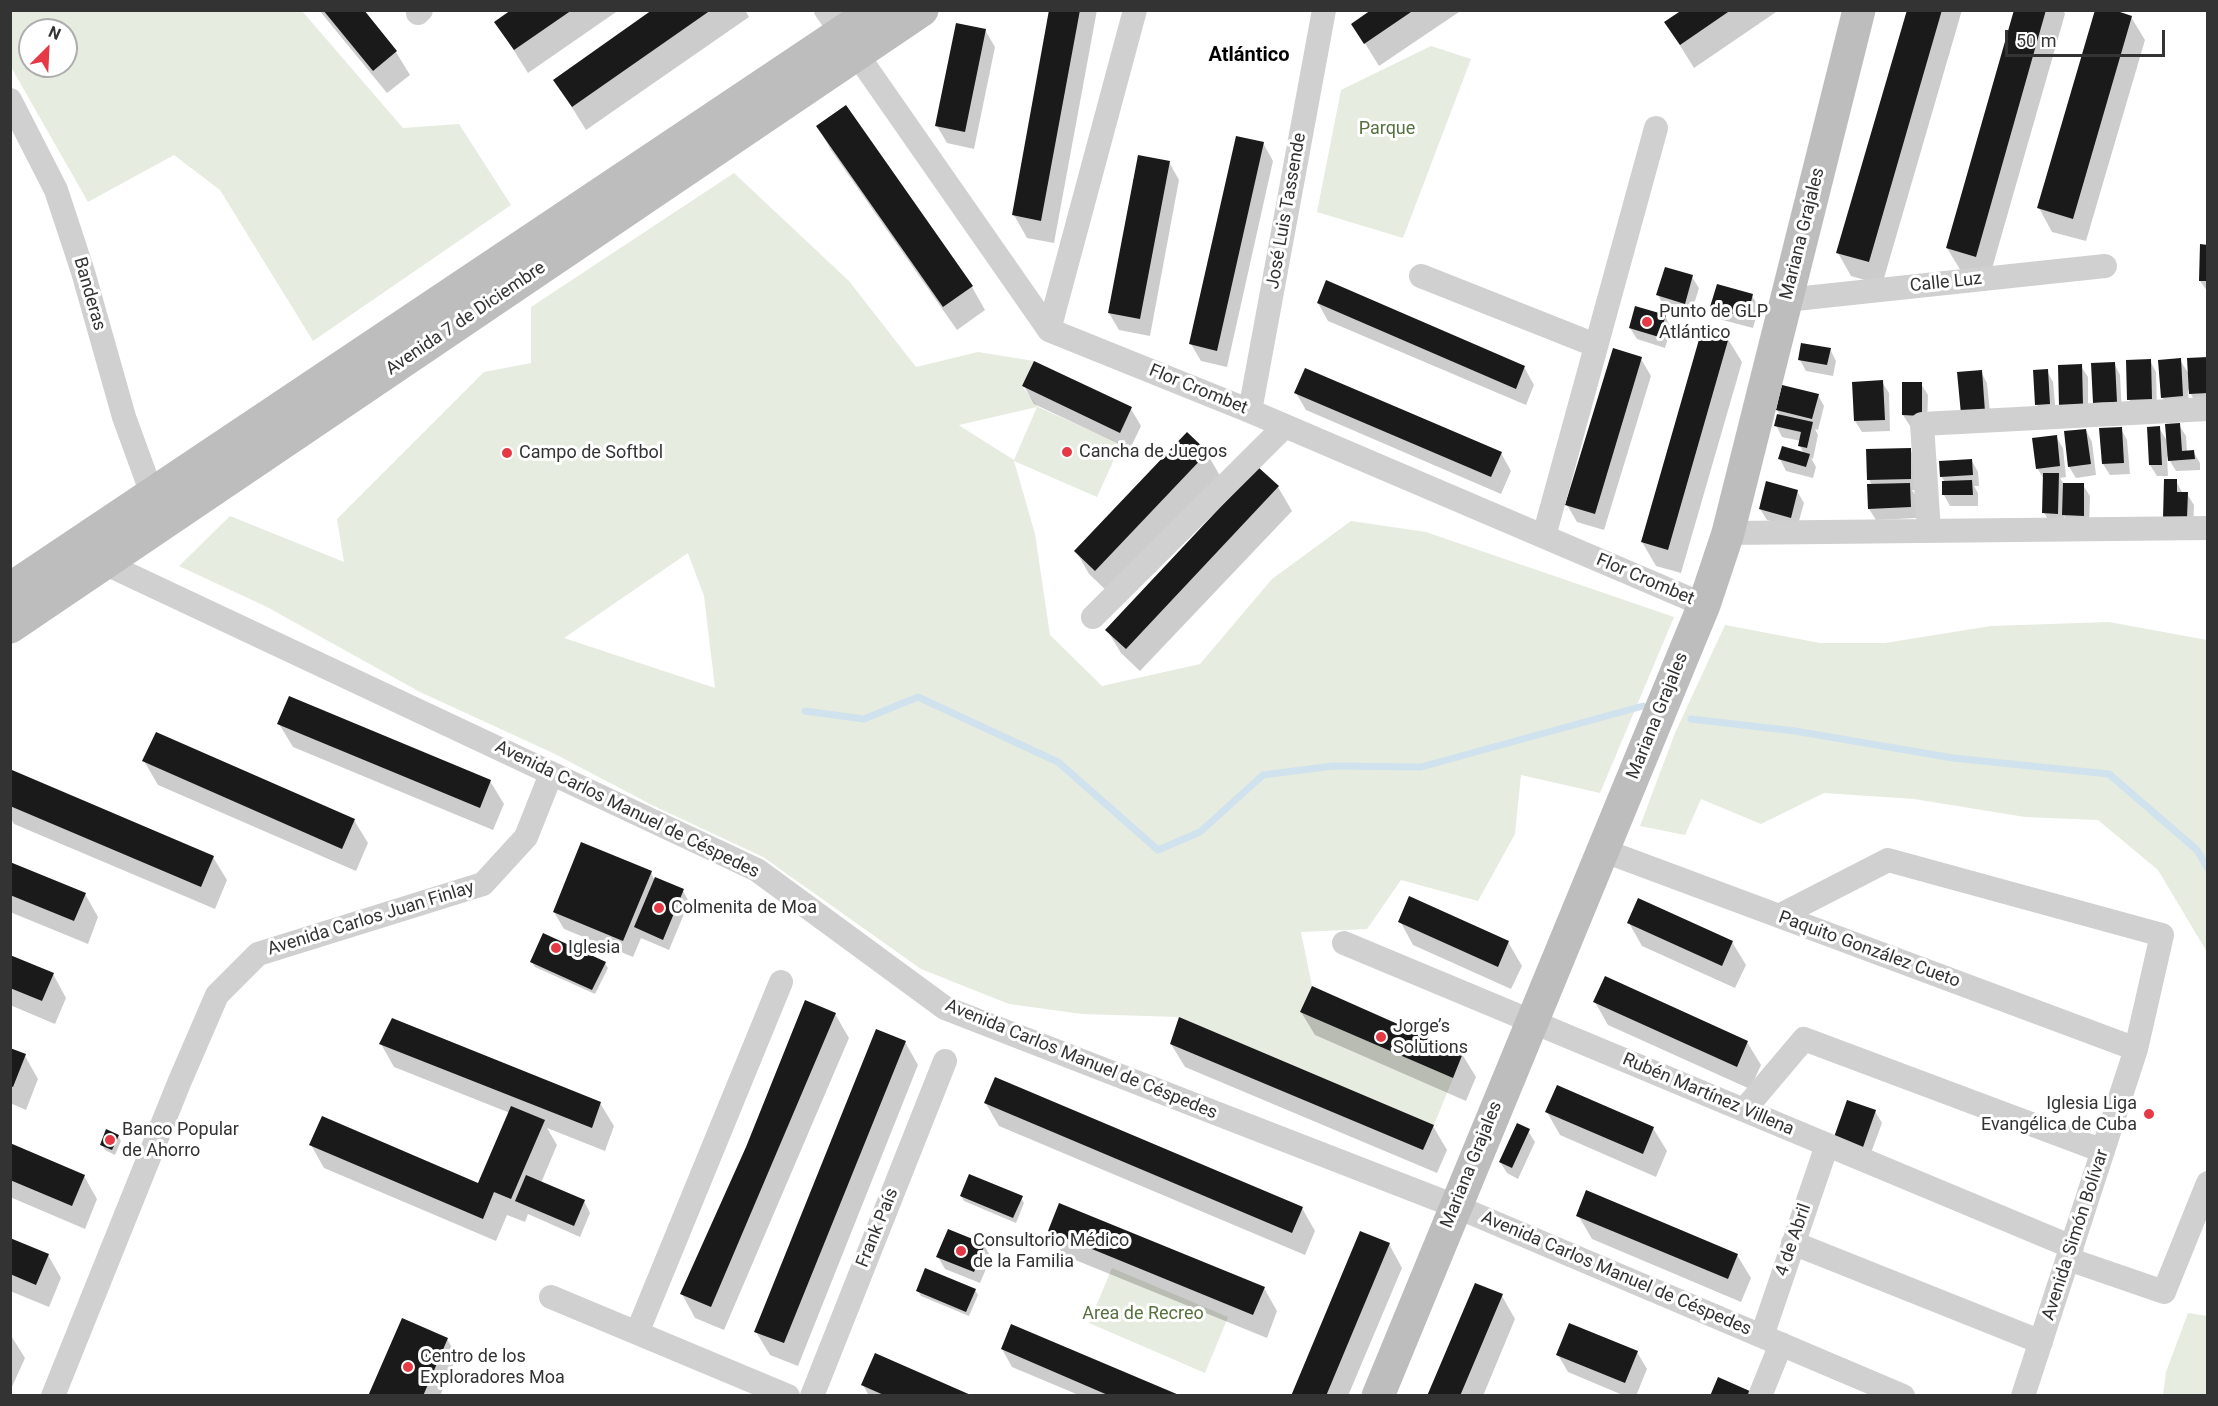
<!DOCTYPE html>
<html>
<head>
<meta charset="utf-8">
<style>
  body { margin:0 }
  #map { position:relative; width:2218px; height:1406px; overflow:hidden; background:#fff; font-family:Roboto,sans-serif }
  canvas { display:block }
  .frame { position:absolute; inset:0; border:12px solid #333; pointer-events:none }
  .north { position:absolute; left:18px; top:18px; width:60px; height:60px; box-sizing:border-box; background:#fff; border:2px solid #adadad; border-radius:50%; rotate:24deg; font-size:16px; font-weight:700; line-height:24px; text-align:center; color:#333 }
  .north::after { content:''; display:block; margin:auto; width:21px; height:27px; background:#e63946; clip-path:polygon(50% 0,100% 100%,50% 72%,0 100%) }
  .scale { position:absolute; left:2005px; top:30px; width:160px; height:27px; box-sizing:border-box; border:3px solid #333; border-top:0; padding-left:8px; font-size:18px; line-height:21px; white-space:nowrap; color:#333; -webkit-text-stroke:4px #fff; paint-order:stroke }
</style>
</head>
<body>
<div id="map">
<canvas width="2218" height="1406"></canvas>
<div class="frame"></div>
<div class="north">N</div>
<div class="scale">50 m</div>
</div>
<script>
const ctx = document.querySelector('canvas').getContext('2d');
ctx.lineJoin = 'round';
function fillPath(path, color) { ctx.fillStyle = color; ctx.fill(path, 'evenodd'); }
function stroke(path, color, width, dash) { ctx.strokeStyle = color; ctx.lineWidth = width; ctx.lineCap = dash ? 'butt' : 'round'; ctx.setLineDash(dash || []); ctx.stroke(path); }
function write(font, color, halo, rows, align = 'center') {
  ctx.font = font + ' Roboto,sans-serif'; ctx.lineWidth = 6; ctx.setLineDash([]); ctx.textBaseline = 'middle'; ctx.strokeStyle = halo; ctx.fillStyle = color; for (const [text, x, y, turn = 0] of rows) {
    ctx.save(); ctx.translate(x, y); ctx.rotate((+turn || 0) * Math.PI / 180); ctx.textAlign = isNaN(turn) ? turn : align; if (halo) ctx.strokeText(text, 0, 0); ctx.fillText(text, 0, 0); ctx.restore();
  }
}
const green = new Path2D(`
  M10,11H302L403,128L459,124L511,205L313,341L220,190L174,155L88,202L11,67ZM30,30H66V66H30Z
  M1431,46L1471,59L1403,238L1317,212L1341,90Z
  M734,173L849,281L916,367L978,352L1034,361L1022,386L1038,407L1121,444L1097,497L1014,461L1035,534L1050,635L1102,686L1200,664L1272,579L1351,521L1426,532L1674,617L1600,793L1521,775L1515,834L1478,901L1401,880L1367,929L1301,932L1312,986L1300,1012L1453,1078L1434,1125L1179,1017L1082,1014L1009,1004L921,969L763,857L652,805L555,754L420,692L267,607L179,566L230,516L344,562L337,519L484,372L531,363V307ZM1037,407L1014,460L960,426L959,425ZM688,553L704,596L715,688L564,638Z
  M2109,622L2207,640V952L2158,870L2098,820L2025,817L1914,799L1824,793L1761,824L1701,799L1685,835L1640,826L1675,733L1725,625L1820,643H1885L1991,626Z
  M1112,1268L1228,1317L1205,1373L1089,1323Z
  M2188,1313L2207,1316V1395H2163L2166,1372Z`);
const shadow = new Path2D(`
  M319,10H362L396,52L410,75L387,93Z
  M514,10H619L528,73L496,22Z
  M654,10H745L749,17L586,130L555,80Z
  M1051,10H1097L1054,243L1027,238L1014,215Z
  M1374,10H1462L1379,66L1353,24Z
  M1685,10H1779L1694,68L1666,23Z
  M1908,10H1962L1882,285L1851,276L1838,253Z
  M2015,10H2063L2065,14L1989,279L1961,271L1947,248Z
  M2131,17L2145,40L2086,241L2052,232L2039,208Z
  M985,30L995,47L974,149L947,143L937,126Z
  M846,107L972,287L985,310L957,330L831,150L818,127Z
  M1263,143L1273,161L1227,367L1201,361L1191,344Z
  M1169,162L1179,180L1150,336L1119,330L1109,313Z
  M2208,246V292L2200,281Z
  M1692,277L1699,288L1691,314L1664,306L1658,295Z
  M1752,296L1759,307L1753,328L1719,319L1712,307Z
  M1318,303L1524,367L1534,385L1526,405L1328,321Z
  M1665,316L1671,328L1665,348L1637,339L1630,328Z
  M1728,339L1742,362L1681,573L1656,566L1642,542Z
  M1830,349L1836,361L1833,376L1806,371L1800,360Z
  M2208,358V405H2197L2188,389L2189,407L2169,408L2162,397L2180,360L2190,376Z
  M1641,359L1651,376L1604,530L1577,522L1567,505Z
  M2150,361L2156,372L2157,410L2135,411L2129,399Z
  M2114,363L2120,375L2122,413L2101,414Z
  M2081,366L2088,377V416H2067Z
  M2047,371L2053,382L2056,415L2043,416L2037,405Z
  M1981,372L1987,383L1991,423L1969,424Z
  M1882,382L1889,393L1890,431L1862,432L1855,421Z
  M1921,384L1928,395L1927,426H1910L1903,415Z
  M1024,386L1131,409L1141,426L1130,449L1034,404Z
  M1296,393L1501,453L1511,471L1501,494L1306,410Z
  M1818,395L1824,406L1818,430L1815,429L1818,435L1813,459L1811,458L1816,467L1813,478L1786,471L1780,459L1804,454L1800,446L1801,441L1782,437L1776,425L1781,417L1777,410Z
  M2179,425L2186,436L2187,452L2193,451L2200,463V470L2176,471L2167,456L2168,476H2157L2150,465L2159,428L2168,442Z
  M2121,429L2127,440L2130,474L2110,475L2103,464Z
  M2086,430L2092,442L2096,475L2076,478L2069,467Z
  M2056,437L2063,448L2066,477L2060,478L2064,484L2083,485L2090,496L2089,527L2070,526L2064,516V525L2051,524L2044,513V479L2037,468Z
  M1910,449L1916,461L1917,490H1912L1916,496L1917,518L1876,520L1869,509L1872,486L1869,479Z
  M1207,453L1220,476L1109,593L1089,574L1076,551Z
  M1972,461L1978,472L1979,486H1974L1978,493V506H1950L1944,495L1945,482L1941,476Z
  M1259,469L1278,487L1292,511L1140,671L1121,653L1107,630Z
  M2165,480L2176,481L2183,494H2187L2194,505L2193,529Z
  M1797,491L1804,503L1797,528L1767,520L1760,509Z
  M279,724L490,781L504,804L493,830L293,747Z
  M144,761L354,820L368,843L356,871L158,785Z
  M10,778L213,857L227,880L215,909L14,824L10,817Z
  M10,863L85,894L98,917L88,944L10,912Z
  M651,872L654,879L683,891L689,902L669,950L641,938L633,957L564,929L554,912Z
  M1400,921L1508,942L1522,966L1511,989L1413,945Z
  M1629,923L1732,942L1746,965L1735,988L1642,946Z
  M10,957L53,974L66,998L55,1024L10,1005Z
  M532,962L605,963L608,968L595,994L535,967Z
  M1595,1002L1747,1042L1761,1065L1750,1089L1608,1025Z
  M1301,1012L1462,1054L1476,1077L1466,1101L1315,1035Z
  M835,1014L849,1038L724,1330L695,1318L682,1294Z
  M905,1042L918,1065L798,1366L770,1355L756,1332Z
  M381,1044L600,1103L614,1126L605,1151L547,1128L557,1145L541,1183L584,1201L590,1213L580,1237L528,1214L525,1222L507,1215L496,1241L324,1168L311,1145L479,1185L510,1113L394,1067Z
  M1171,1044L1433,1126L1447,1150L1437,1173L1185,1067Z
  M10,1050L25,1056L38,1079L26,1110L10,1103Z
  M985,1102L1302,1208L1315,1231L1305,1255L999,1126Z
  M1875,1111L1882,1123L1868,1161L1841,1151Z
  M1547,1112L1653,1128L1667,1151L1656,1177L1560,1135Z
  M1528,1131L1535,1142L1518,1179L1507,1173L1500,1162Z
  M118,1136L121,1141L115,1155L105,1150L102,1145Z
  M10,1145L84,1176L97,1199L85,1229L10,1197Z
  M961,1196L1021,1198L1024,1203L1016,1223L964,1201Z
  M1578,1215L1737,1255L1751,1278L1741,1302L1592,1239Z
  M1050,1231L1264,1288L1277,1311L1267,1338L1063,1255Z
  M10,1239L48,1255L61,1278L49,1307L10,1291Z
  M1389,1244L1402,1268L1348,1396H1293Z
  M984,1245L991,1257L980,1283L945,1269L938,1257Z
  M975,1290L978,1295L969,1316L921,1296L918,1291Z
  M1502,1296L1515,1319L1483,1396H1429Z
  M10,1334L25,1358L11,1389H10Z
  M447,1339L457,1356L440,1396H370Z
  M1002,1349L1175,1396H1081L1012,1367Z
  M1637,1352L1647,1369L1636,1396H1625L1568,1372L1558,1355Z
  M863,1385L969,1396H869Z`);
const stream = new Path2D(`
  M805,711L864,719L918,697L1058,762L1158,850L1200,832L1263,775L1333,766L1421,767L1643,706
  M1691,719L1795,731L1953,758L2109,774L2197,850L2208,869`);
const building = new Path2D(`
  M323,10H364L397,51L373,71Z
  M511,10H572L514,50L494,22Z
  M652,10H711L572,107L553,80Z
  M1049,10H1080L1041,221L1012,215Z
  M1371,10H1414L1364,44L1351,24Z
  M1682,10H1731L1680,45L1664,22Z
  M1907,10H1942L1869,262L1836,253Z
  M2014,10H2046L1976,257L1946,248Z
  M2095,10H2114L2132,16L2073,219L2037,208Z
  M956,23L986,29L965,132L935,126Z
  M846,105L973,286L943,307L816,126Z
  M1236,136L1264,142L1217,351L1189,344Z
  M1138,155L1170,161L1140,319L1108,313Z
  M2200,244L2208,245V281H2199Z
  M1665,267L1693,275L1685,304L1656,295Z
  M1326,280L1525,366L1516,389L1317,303Z
  M1717,284L1753,294L1747,318L1710,307Z
  M1635,306L1666,315L1659,337L1629,328Z
  M1702,329L1729,337L1668,550L1641,542Z
  M1801,343L1831,348L1827,365L1798,360Z
  M1613,348L1642,357L1595,514L1565,505Z
  M2208,357V393L2189,394L2187,358Z
  M2181,358L2183,396L2161,398L2158,360Z
  M2151,359L2152,399L2127,400L2126,360Z
  M1034,361L1132,407L1120,433L1022,386Z
  M2115,362L2117,402L2093,403L2091,363Z
  M2082,364L2083,405L2059,406L2058,365Z
  M1305,368L1502,452L1491,477L1294,393Z
  M2048,369L2050,404L2035,405L2033,370Z
  M1982,370L1985,412L1961,414L1957,372Z
  M1883,380L1885,420L1854,421L1852,382Z
  M1902,382H1922V416L1902,415Z
  M1782,385L1819,394L1812,419L1776,410Z
  M1777,414L1813,422L1807,448L1798,446L1801,432L1774,426Z
  M2180,423L2182,451L2194,450L2195,459L2168,461L2165,424Z
  M2160,426L2162,465H2149L2147,427Z
  M2122,427L2124,463L2102,464L2099,428Z
  M2086,429L2091,464L2068,467L2064,431Z
  M1187,432L1208,452L1095,571L1074,551Z
  M2057,435L2060,466L2036,469L2032,438Z
  M1782,446L1810,454L1806,467L1778,459Z
  M1911,448V479L1867,480L1866,449Z
  M1972,459L1973,475L1940,477L1939,461Z
  M1258,467L1279,486L1126,649L1105,630Z
  M2043,473H2059L2058,514L2042,513Z
  M2164,479H2177V492H2188L2187,518H2163Z
  M1972,480L1973,495H1942V481Z
  M1766,481L1798,490L1791,518L1759,509Z
  M1910,483L1911,507L1868,509L1867,484Z
  M2063,483H2084V516L2062,515Z
  M289,696L491,780L480,808L277,724Z
  M156,732L355,819L342,849L142,761Z
  M12,770L214,856L201,887L10,806V774Z
  M581,842L652,871L623,941L553,912Z
  M10,862L86,893L74,921L10,895Z
  M655,877L684,889L663,940L634,927Z
  M1409,896L1509,941L1498,967L1398,922Z
  M1638,898L1733,941L1722,966L1627,923Z
  M543,933L606,962L592,990L530,962Z
  M10,955L54,973L42,1001L10,988Z
  M1605,976L1748,1041L1737,1067L1593,1002Z
  M1312,986L1463,1053L1453,1078L1300,1012Z
  M805,1000L836,1013L711,1307L680,1294L746,1147Z
  M1179,1017L1434,1125L1423,1150L1170,1044Z
  M392,1018L601,1102L592,1128L379,1044Z
  M876,1029L906,1041L784,1343L754,1332Z
  M10,1048L26,1054L13,1087L10,1086Z
  M995,1077L1303,1207L1292,1233L984,1103Z
  M1557,1085L1654,1127L1643,1154L1545,1112Z
  M1847,1100L1876,1110L1862,1150L1833,1140Z
  M511,1106L545,1120L511,1199L494,1192L483,1219L309,1145L322,1116L478,1183Z
  M1517,1123L1530,1129L1512,1168L1499,1162Z
  M106,1129L119,1135L112,1150L100,1145Z
  M10,1143L85,1175L72,1206L10,1180Z
  M969,1174L1023,1196L1013,1218L960,1196Z
  M526,1175L585,1200L574,1226L515,1201Z
  M1586,1190L1738,1254L1728,1279L1576,1216Z
  M1059,1203L1265,1287L1253,1315L1048,1231Z
  M948,1229L985,1244L974,1272L936,1257Z
  M1360,1231L1390,1243L1326,1396H1291Z
  M10,1238L49,1254L36,1285L10,1274Z
  M925,1268L976,1289L966,1312L916,1291Z
  M1475,1283L1503,1294L1460,1396H1427Z
  M402,1318L448,1338L423,1396H368Z
  M1569,1323L1638,1351L1625,1383L1556,1355Z
  M1011,1324L1179,1395V1396H1110L1001,1349Z
  M875,1353L973,1396H886L861,1385Z
  M1718,1377L1752,1392L1750,1396H1710Z`);
const street = new Path2D(`
  M826,10L1049,330L1250,411L1704,605
  M418,13L421,10
  M10,100L56,190L83,272L124,417L152,494
  M1421,276L1595,345
  M1786,300L2105,266
  M1049,330L1135,10
  M1250,411L1324,10
  M1929,531L1922,424L2208,409
  M1728,533L2208,528
  M1544,536L1656,128
  M92,559L104,563L757,870L945,1008L1455,1206L1903,1396
  M1093,617L1285,426
  M1602,850L2136,1049
  M1779,916L1888,860L2162,935L2136,1049L2023,1396
  M1344,943L2072,1247
  M1744,1110L1804,1039L2103,1151
  M1793,1243L2041,1342
  M2068,1259L2164,1292L2208,1183
  M551,1297L788,1396
  M637,1333L781,982
  M1762,1336L1827,1145
  M53,1396L179,1083L217,995L258,954L483,884L526,837L551,774
  M812,1396L945,1061
  M1760,1396L1781,1344`);
const secondary = new Path2D(`
  M10,589L875,10
  M10,627L922,10
  M1378,1396L1704,605L1728,533L1859,10`);
const markers = [
  [1647,322,6,"#e63946"],
  [1067,452,6,"#e63946"],
  [507,453,6,"#e63946"],
  [659,908,6,"#e63946"],
  [556,948,6,"#e63946"],
  [1381,1037,6,"#e63946"],
  [2149,1114,6,"#e63946"],
  [110,1140,6,"#e63946"],
  [961,1251,6,"#e63946"],
  [408,1367,6,"#e63946"]
];
const parkNames = [
  ["Parque",1387,129],
  ["Area de Recreo",1143,1314]
];
const streetNames = [
  ["José Luis Tassende",1287,211,-80],
  ["Mariana Grajales",1803,234,-76],
  ["Calle Luz",1946,283,-6],
  ["Banderas",89,294,74],
  ["Avenida 7 de Diciembre",466,319,-34],
  ["Flor Crombet",1198,390,22],
  ["Flor Crombet",1645,580,23],
  ["Mariana Grajales",1658,716,-68],
  ["Avenida Carlos Manuel de Céspedes",627,810,26],
  ["Avenida Carlos Juan Finlay",371,919,-17],
  ["Paquito González Cueto",1869,950,20],
  ["Avenida Carlos Manuel de Céspedes",1081,1060,22],
  ["Rubén Martínez Villena",1708,1095,23],
  ["Mariana Grajales",1472,1165,-68],
  ["Frank País",878,1228,-68],
  ["Avenida Simón Bolívar",2076,1235,-72],
  ["4 de Abril",1794,1240,-71],
  ["Avenida Carlos Manuel de Céspedes",1616,1274,23]
];
const poiNames = [
  ["Punto de GLP",1659,312],
  ["Atlántico",1659,333],
  ["Cancha de Juegos",1079,452],
  ["Campo de Softbol",519,453],
  ["Colmenita de Moa",671,908],
  ["Iglesia",568,948],
  ["Jorge’s",1393,1027],
  ["Solutions",1393,1048],
  ["Iglesia Liga",2137,1104,"right"],
  ["Evangélica de Cuba",2137,1125,"right"],
  ["Banco Popular",122,1130],
  ["de Ahorro",122,1151],
  ["Consultorio Médico",973,1241],
  ["de la Familia",973,1262],
  ["Centro de los",420,1357],
  ["Exploradores Moa",420,1378]
];
const neighbourhoodNames = [
  ["Atlántico",1249,56]
];
fillPath(green, '#e6ecdf');
fillPath(shadow, '#0003');
stroke(stream, '#cfe2ee', 7);
fillPath(building, '#1a1a1a');
stroke(street, '#d0d0d0', 24);
stroke(secondary, '#bdbdbd', 33);
for (const [x, y, r, color] of markers) { const dot = new Path2D(); dot.arc(x, y, r, 0, 2 * Math.PI); ctx.fillStyle = color; ctx.fill(dot); stroke(dot, '#fff', 2); }
write('18px', '#56703f', '#fff', parkNames);
write('18px', '#333', '#fff', streetNames);
write('18px', '#333', '#fff', poiNames, 'left');
write('bold 20px', '#000', '#fff', neighbourhoodNames);
</script>
</body>
</html>
